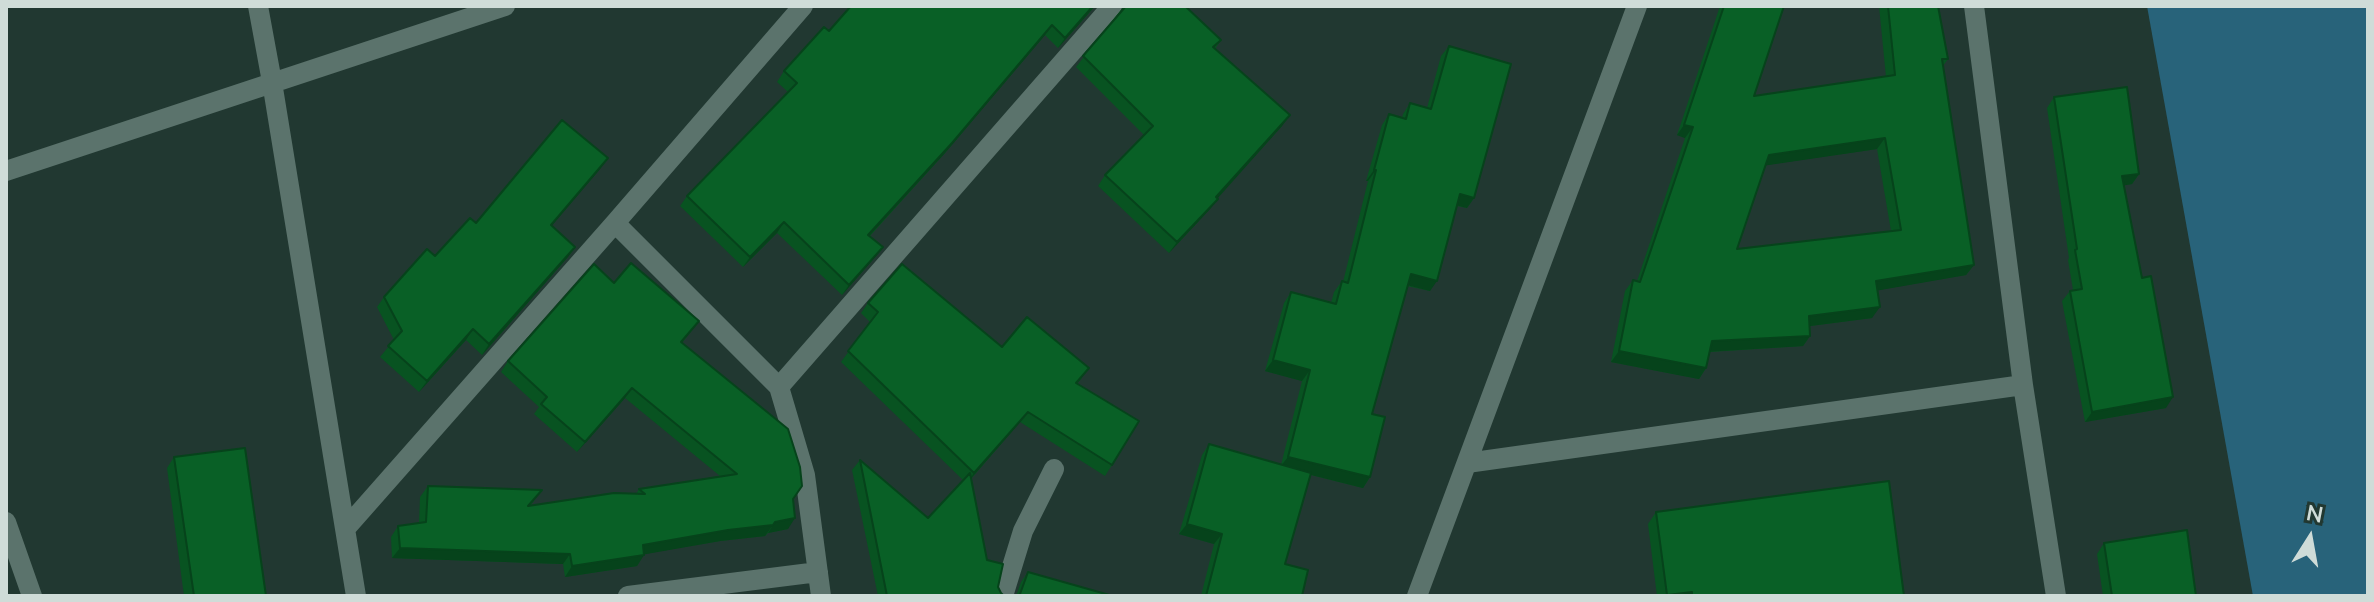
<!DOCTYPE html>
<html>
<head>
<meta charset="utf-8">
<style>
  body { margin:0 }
  #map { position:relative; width:2374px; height:602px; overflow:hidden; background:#213831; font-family:"Nunito Sans",sans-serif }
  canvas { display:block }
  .frame { position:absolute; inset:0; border:8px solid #cfdcd8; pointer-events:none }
  .north { position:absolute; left:2270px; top:498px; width:80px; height:80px; -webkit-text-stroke:6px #213831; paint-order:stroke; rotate:11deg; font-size:22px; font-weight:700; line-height:32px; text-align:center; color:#cfdcd8 }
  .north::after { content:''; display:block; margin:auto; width:28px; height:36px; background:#cfdcd8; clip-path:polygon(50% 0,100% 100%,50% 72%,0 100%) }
</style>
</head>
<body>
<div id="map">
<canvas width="2374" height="602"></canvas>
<div class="frame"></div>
<div class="north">N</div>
</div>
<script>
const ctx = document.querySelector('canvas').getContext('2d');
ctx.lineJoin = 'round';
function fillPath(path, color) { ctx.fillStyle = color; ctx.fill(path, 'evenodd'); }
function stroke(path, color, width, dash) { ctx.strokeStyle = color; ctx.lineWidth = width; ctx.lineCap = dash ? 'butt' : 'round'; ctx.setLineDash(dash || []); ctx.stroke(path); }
const water = new Path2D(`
  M2147,6H2368V596H2253Z`);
const minor = new Path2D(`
  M258,6L272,82L356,596
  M1974,6L2023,385L2056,596
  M6,171L505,6
  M615,223L779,387L805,475L821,596
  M779,387L1112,6
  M1467,463L2023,385
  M6,522L32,596
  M346,528L615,223L803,6
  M628,596L818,572
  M1003,596L1023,531L1054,469
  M1417,596L1637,6`);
const wall = new Path2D(`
  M851,6H1095L1058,48L1045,35L945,153L870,236L883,247L875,257L842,295L777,233L743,267L680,206L687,196L788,92L777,82L784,71L829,31Z
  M1124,6H1185L1221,40L1215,49L1282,126L1217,198L1210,209L1169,253L1098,186L1105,175L1144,135L1076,67Z
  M1720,6H1784L1754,96L1886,77L1879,6H1938L1948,59L1943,66L1974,265L1966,275L1878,290L1872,318L1810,326V336L1803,346L1710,352L1706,368L1699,379L1611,362L1625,291L1633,280L1637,281L1685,138L1677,135ZM1877,149L1891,231L1737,249L1766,165Z
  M1449,46L1474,198L1467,208L1457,206L1430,291L1407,286L1372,414L1370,477L1363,488L1311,475L1285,564L1302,596H1201L1214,544L1179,534L1202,455L1209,444L1281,465L1302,381L1265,371L1284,303L1291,292L1331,303L1334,292L1342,281L1343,282L1368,181H1366L1382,125L1389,114L1402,118L1403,114L1410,103L1427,108L1441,56Z
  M2054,97L2139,174L2132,184L2124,185L2166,408L2085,422L2062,301L2070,291L2073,290L2068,260L2069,258L2047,108Z
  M600,169L551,226L575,247L567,258L482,355L466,340L419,392L380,357L394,340L377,307L384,297L476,223Z
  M614,283L699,321L682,343L793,500L788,529L768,533L765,536L720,541L644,554L637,566L565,577L563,564L392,558L391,537L398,526L419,523L420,497L428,486L534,501L530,506L636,494L639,489L720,476L625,398L577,452L534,414L539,407L501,372L508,361Z
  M868,303L1002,347L1082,378L1077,384L1112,465L1105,476L1020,422L971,479L987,560L1001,593L1004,596H878L852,470L860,460L928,518L963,480L841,362L870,322L861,313Z
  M174,457L266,596H184L167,468Z
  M1656,512L1904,596H1657L1648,524Z
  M2104,543L2196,596H2103L2097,554Z
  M1028,572L1113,596H1016L1021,582Z`);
const shadedWall = new Path2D(`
  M1093,6H1095L1058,48L1065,38Z
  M1052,25L1045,35L945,153L861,245L868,235Z
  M1290,115L1282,126L1209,208L1216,197Z
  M1684,125L1693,127L1685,138L1677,135Z
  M1885,138L1877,149L1762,166L1769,155Z
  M608,158L600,169L543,236L551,225Z
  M1374,170H1376L1368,181H1366Z
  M2139,174L2132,184L2115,187L2122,176Z
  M1460,194L1474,198L1467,208L1452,204Z
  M1218,199L1210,209L1169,253L1177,242Z
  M784,222L777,233L743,267L750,257Z
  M575,247L567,258L482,355L489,344Z
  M883,247L875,257L842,295L849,285Z
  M1974,265L1966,275L1869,292L1876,281Z
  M1411,274L1437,281L1430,291L1403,284Z
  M1880,307L1872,318L1802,327L1809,316Z
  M473,329L466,340L419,392L427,381Z
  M1810,336L1803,346L1704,352L1712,341Z
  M1619,351L1706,368L1699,379L1611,362Z
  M1273,360L1310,370L1302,381L1265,371Z
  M632,388L625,398L577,452L585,442Z
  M2173,397L2166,408L2085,422L2092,412Z
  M1028,412L1020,422L967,483L974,473Z
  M1288,457L1370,477L1363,488L1280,467Z
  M795,518L788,529L768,533L775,522Z
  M1187,524L1222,534L1214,544L1179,534Z
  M773,525L765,536L720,541L635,556L643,545L728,530Z
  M400,548L570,554L563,564L392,558Z
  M644,555L637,566L565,577L572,566Z
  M1692,592L1689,596H1667V595Z`);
const building = new Path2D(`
  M851,6H1093L1065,38L1052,25L952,143L868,235L883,247L849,285L784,222L750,257L687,196L797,83L784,71L824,27L829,31Z
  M1126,6H1185L1221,40L1213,47L1290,115L1216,197L1218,199L1177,242L1105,175L1153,126L1083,56Z
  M1724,6H1784L1754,96L1895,75L1888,6H1938L1948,59H1942L1974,265L1876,281L1880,307L1809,316L1810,336L1712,341L1706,368L1619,351L1633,280L1640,282L1693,127L1684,125ZM1885,138L1901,230L1737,249L1769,155Z
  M1449,46L1511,64L1474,198L1460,194L1437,281L1411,274L1372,414L1385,417L1370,477L1288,457L1310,370L1273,360L1291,292L1336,304L1342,281L1348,283L1376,170H1374L1389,114L1406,119L1410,103L1431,109Z
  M2127,87L2139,174L2122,176L2142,278L2151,276L2173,397L2092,412L2070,291L2082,289L2075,250L2077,249L2054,97Z
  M562,120L608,158L551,225L575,247L489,344L473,329L427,381L388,346L402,331L384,297L427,249L435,256L470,218L476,223Z
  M631,263L699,321L681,342L788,429L800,467L802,486L793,499L795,518L775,522L773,525L728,530L643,545L644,555L572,566L570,554L400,548L398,526L426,522L428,486L542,490L528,506L614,493L645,494L639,489L737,474L632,388L585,442L541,404L547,397L508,361L594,264L614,283Z
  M902,264L1002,347L1027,317L1089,368L1076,383L1139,421L1112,465L1028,412L974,473L848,351L878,312L868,303Z
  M1209,444L1311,473L1285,564L1308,570L1302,596H1206L1222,534L1187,524Z
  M245,448L266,596H194L174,457Z
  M860,460L928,518L970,473L987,560L1003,564L998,587L1001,593L1004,596H887Z
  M1889,481L1904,596H1692V592L1667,595L1656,512Z
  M2187,530L2196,596H2112L2104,543Z
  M1028,572L1113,596H1017L1020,594Z`);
fillPath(water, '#28637a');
stroke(minor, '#5b736c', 20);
fillPath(wall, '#085321');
fillPath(shadedWall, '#06431b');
fillPath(building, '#096026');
stroke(building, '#06431b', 2);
</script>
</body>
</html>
